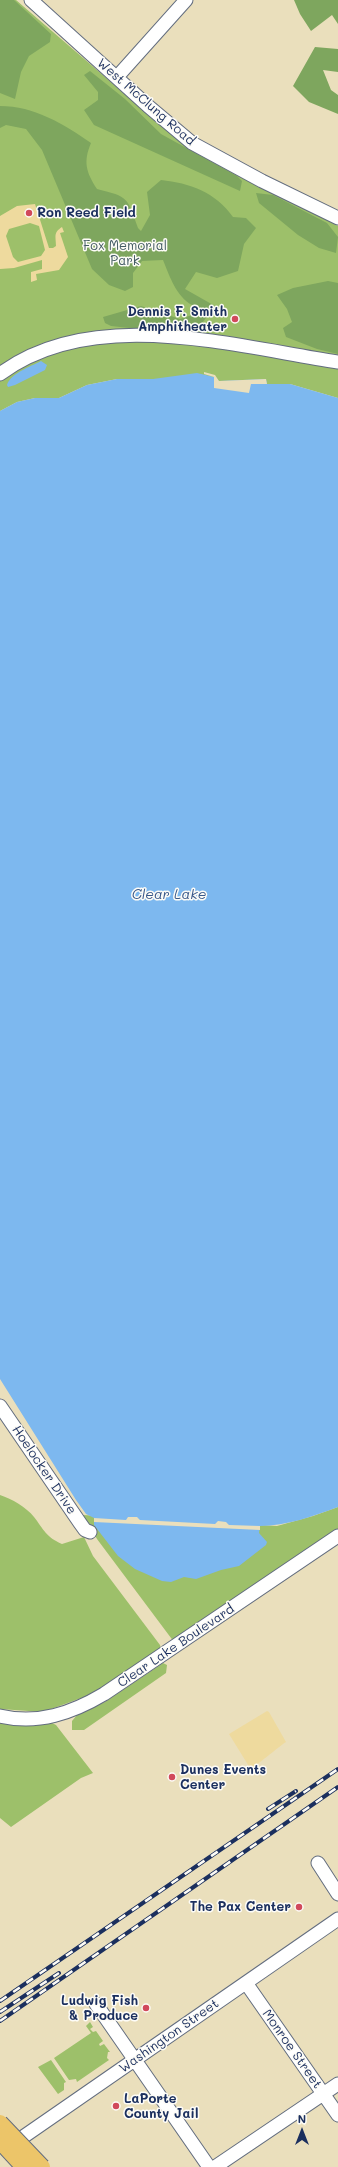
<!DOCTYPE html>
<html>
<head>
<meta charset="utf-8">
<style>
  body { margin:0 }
  #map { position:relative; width:338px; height:2167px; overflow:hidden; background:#eadfbc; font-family:Mali,sans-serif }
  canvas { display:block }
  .north { position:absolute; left:282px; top:2111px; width:40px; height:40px; -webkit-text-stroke:3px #fdfcf7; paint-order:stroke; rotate:0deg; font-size:11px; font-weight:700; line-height:16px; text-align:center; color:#1b2f5e }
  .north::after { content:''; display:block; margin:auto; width:14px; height:18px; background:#1b2f5e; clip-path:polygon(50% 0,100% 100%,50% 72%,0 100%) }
</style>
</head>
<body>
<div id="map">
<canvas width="338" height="2167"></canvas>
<div class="north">N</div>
</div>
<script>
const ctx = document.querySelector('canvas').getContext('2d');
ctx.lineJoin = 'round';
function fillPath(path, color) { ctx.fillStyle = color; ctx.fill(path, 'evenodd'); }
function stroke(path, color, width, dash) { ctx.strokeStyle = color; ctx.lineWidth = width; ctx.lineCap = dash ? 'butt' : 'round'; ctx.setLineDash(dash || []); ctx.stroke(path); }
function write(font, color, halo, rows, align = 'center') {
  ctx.font = font + ' Mali,sans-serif'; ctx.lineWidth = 3; ctx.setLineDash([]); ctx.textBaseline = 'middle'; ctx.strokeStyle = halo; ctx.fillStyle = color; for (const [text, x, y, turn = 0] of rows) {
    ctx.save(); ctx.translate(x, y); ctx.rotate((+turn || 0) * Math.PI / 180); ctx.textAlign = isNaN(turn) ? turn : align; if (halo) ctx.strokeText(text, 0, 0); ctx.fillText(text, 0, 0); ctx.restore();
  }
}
const green = new Path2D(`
  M0,0H16L178,140L338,226V398L290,384H251L153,379H117L87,385L59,398H35L17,402L0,411Z
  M0,1495C12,1499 26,1507 34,1517C44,1530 46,1537 62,1544L84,1537L93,1556L160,1645L161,1650L103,1690L43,1712L0,1709Z
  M338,1507V1530L174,1642L97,1539L83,1515L277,1526L313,1516Z
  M163,1663L167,1665L166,1673L84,1730H72V1721L77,1715L105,1702Z
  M0,1721L50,1722L56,1725L93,1773L81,1778L11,1827L0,1818Z
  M90,2022L93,2027L90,2029L93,2032L96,2031L103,2041L99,2044L100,2046L104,2044L110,2052H108L107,2058L109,2060L77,2082L76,2079L69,2080L54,2058L91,2033L86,2026Z
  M51,2060L66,2082L64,2083V2090L58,2094L38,2067Z`);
const forest = new Path2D(`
  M0,0H14L51,34L50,42L29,56L21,72L15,99L0,93Z
  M294,0H338V24L332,15L311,31L300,14Z
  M315,47L338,49V72L323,70L331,90L338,95V114L309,102L293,86Z
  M90,71L125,99L161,134L237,176L242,181L240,191L94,125L84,110L98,100V92L84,75Z
  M0,106C34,106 64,124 91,143C83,162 86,172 97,189C129,197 127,197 138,228L141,231L150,215L147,192L161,180C190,183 215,192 233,217L246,218L256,228L244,244L238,271L217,278L196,272L185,289L215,306L193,335L111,326L105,323L103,317L141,306L180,319L192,315V305C176,296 170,277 163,260L142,261L133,273V287L125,291L109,285L92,269L42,150L26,129L6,125L0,128Z
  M256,193L273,195L327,223L338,237L336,253L319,248L298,235L259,203Z
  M328,281L338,283V354L317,349L286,337L283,328L292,322L287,309L277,295L293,288Z`);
const sand = new Path2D(`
  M35,204L49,248H53L56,246C56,236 53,233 62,227L64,232L60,233L68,257L59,270L36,274L37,280L31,282V272L42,269V260L14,268L0,269V216L17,206ZM30,223L39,226L45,250L41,256L18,262L13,257L6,236L9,229Z
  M267,1711L269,1712L286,1742C278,1747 256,1767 250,1768L229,1734Z`);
const water = new Path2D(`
  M41,361L47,365L45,370L15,385L8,387L7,385C11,373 30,367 41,361Z
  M197,373L214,377L219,381L266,379L267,384H290L338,398V1507C313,1516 287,1526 260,1526L259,1533L267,1542L266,1545L239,1566L221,1570L196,1579L184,1577L171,1582L162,1581L135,1569L118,1556L94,1525V1518L86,1514L76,1500L0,1379V411L17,402L35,398H59L87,385L117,379H153Z`);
const pier = new Path2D(`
  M204,372L215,375L219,381L266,379L267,384H251L249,393L214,388V377L204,374Z
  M128,1517H137L140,1520L215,1524L218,1521L226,1522L229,1525L260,1526V1530L94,1522V1518L126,1520Z`);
const minor = new Path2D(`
  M31,0L148,106L192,143L262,181L338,218
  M117,77L186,0
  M0,374C93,305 232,346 338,362
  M0,1406L80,1523L85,1530L90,1532
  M0,1716C38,1725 72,1713 104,1694L338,1536
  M318,1863L338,1894
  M246,1983L338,2115
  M96,2004L209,2167
  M10,2146L338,1919
  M215,2167L338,2084`);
const rail = new Path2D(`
  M268,1809L296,1791
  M0,2001L338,1769
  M0,2012L59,1973
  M0,2021L338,1787`);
const majorBridge = new Path2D(`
  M0,2123L42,2167
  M0,2141L24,2167`);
const markers = [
  [29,213,4,"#d1495b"],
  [235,319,4,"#d1495b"],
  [172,1777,4,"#d1495b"],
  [299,1907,4,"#d1495b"],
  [146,2008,4,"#d1495b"],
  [116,2106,4,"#d1495b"]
];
const streetNames = [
  ["West McClung Road",146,102,41],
  ["Hoelocker Drive",44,1470,56],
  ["Clear Lake Boulevard",176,1646,-34],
  ["Washington Street",169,2036,-35],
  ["Monroe Street",292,2049,55]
];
const poiNames = [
  ["Ron Reed Field",37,213],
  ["Dennis F. Smith",227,312,"right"],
  ["Amphitheater",227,327,"right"],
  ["Dunes Events",180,1770],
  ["Center",180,1785],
  ["The Pax Center",291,1907,"right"],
  ["Ludwig Fish",138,2001,"right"],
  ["& Produce",138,2016,"right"],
  ["LaPorte",124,2099],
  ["County Jail",124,2114]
];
const parkNames = [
  ["Fox Memorial",125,246],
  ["Park",125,261]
];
const waterNames = [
  ["Clear Lake",169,895]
];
fillPath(green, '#9dc06a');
fillPath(forest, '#7ea65e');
fillPath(sand, '#eeda9e');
fillPath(water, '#7db8ef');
fillPath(pier, '#eadfbc');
stroke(minor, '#636d7f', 15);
stroke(minor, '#fff', 13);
stroke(rail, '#1b2f5e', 4);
stroke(rail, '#fdfcf7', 2.5, [8]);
stroke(majorBridge, '#636d7f', 18, []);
stroke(majorBridge, '#ecc569', 16);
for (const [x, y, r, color] of markers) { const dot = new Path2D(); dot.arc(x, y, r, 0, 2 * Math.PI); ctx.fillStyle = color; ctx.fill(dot); stroke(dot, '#fdfcf7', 1.5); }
write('13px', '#1b2f5e', '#fdfcf7', streetNames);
write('bold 13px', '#1b2f5e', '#fdfcf7', poiNames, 'left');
write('13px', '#425a62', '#fdfcf7', parkNames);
write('italic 14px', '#38588a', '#fdfcf7', waterNames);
</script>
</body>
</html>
